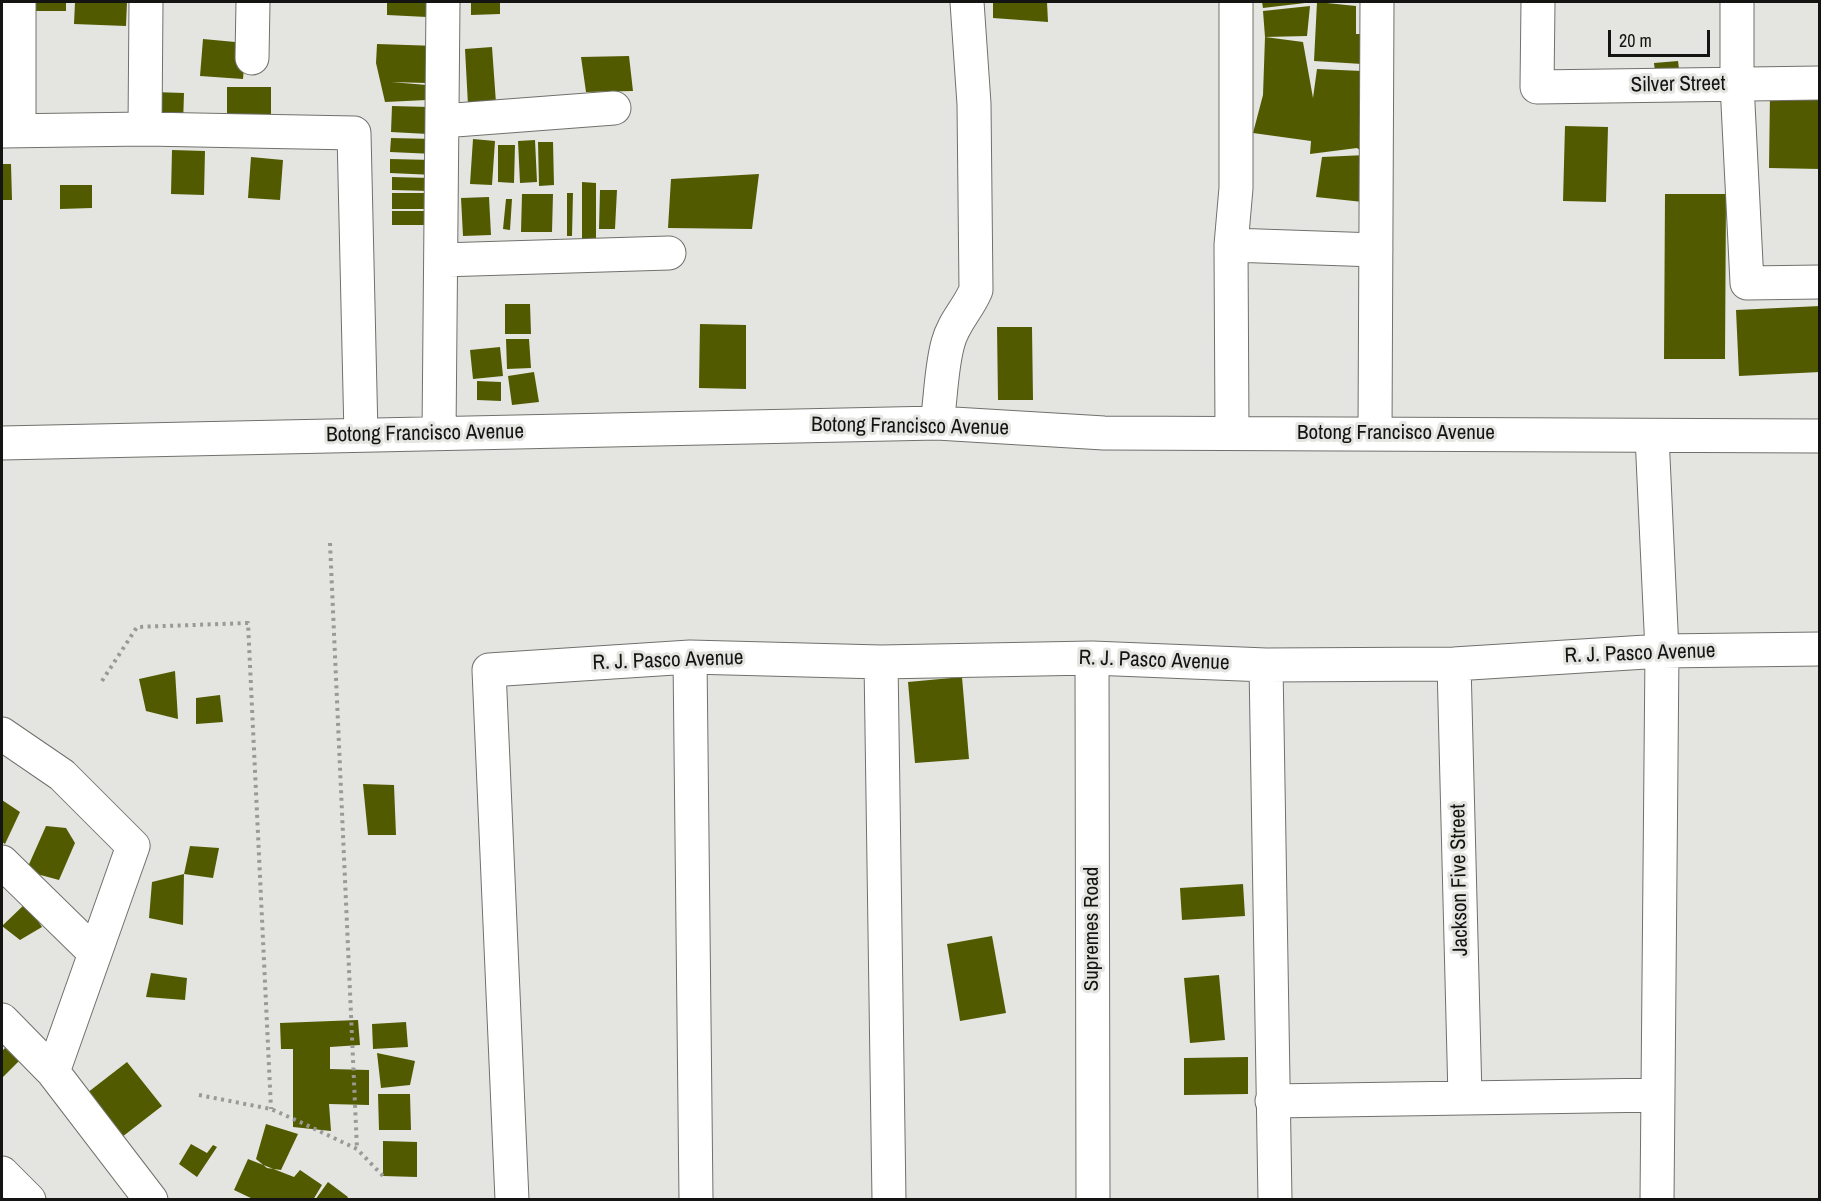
<!DOCTYPE html>
<html>
<head>
<meta charset="utf-8">
<style>
  body { margin:0 }
  #map { position:relative; width:1821px; height:1201px; overflow:hidden; background:#e4e5e0; font-family:"Archivo Narrow",sans-serif }
  canvas { display:block }
  .frame { position:absolute; inset:0; border:3px solid #141412; pointer-events:none }
  .scale { position:absolute; left:1608px; top:30px; width:102px; height:27px; box-sizing:border-box; border:3px solid #141412; border-top:0; padding-left:8px; font-size:18px; line-height:21px; white-space:nowrap; color:#141412; -webkit-text-stroke:4px #e4e5e0; paint-order:stroke }
</style>
</head>
<body>
<div id="map">
<canvas width="1821" height="1201"></canvas>
<div class="frame"></div>
<div class="scale">20 m</div>
</div>
<script>
const ctx = document.querySelector('canvas').getContext('2d');
ctx.lineJoin = 'round';
function fillPath(path, color) { ctx.fillStyle = color; ctx.fill(path, 'evenodd'); }
function stroke(path, color, width, dash) { ctx.strokeStyle = color; ctx.lineWidth = width; ctx.lineCap = dash ? 'butt' : 'round'; ctx.setLineDash(dash || []); ctx.stroke(path); }
function write(font, color, halo, rows, align = 'center') {
  ctx.font = font + ' "Archivo Narrow",sans-serif'; ctx.lineWidth = 6; ctx.setLineDash([]); ctx.textBaseline = 'middle'; ctx.strokeStyle = halo; ctx.fillStyle = color; for (const [text, x, y, turn = 0] of rows) {
    ctx.save(); ctx.translate(x, y); ctx.rotate((+turn || 0) * Math.PI / 180); ctx.textAlign = isNaN(turn) ? turn : align; if (halo) ctx.strokeText(text, 0, 0); ctx.fillText(text, 0, 0); ctx.restore();
  }
}
const building = new Path2D(`
  M34,2H66V11H34Z
  M75,2H127L126,26L74,24Z
  M387,2H427V17L387,15Z
  M471,2H500V14L471,15Z
  M993,2H1047L1048,22L993,18Z
  M1262,2H1305V3L1263,8Z
  M1317,2L1356,6V34H1360L1362,64L1314,61Z
  M1310,6L1307,36L1265,37L1263,11Z
  M1265,37L1303,42L1313,98L1317,69L1362,71L1366,155L1357,148L1310,154L1311,141L1253,133L1263,95Z
  M203,39L246,43L243,79L200,76Z
  M377,44L437,46L426,83L391,82L427,85V100L385,102L376,63Z
  M492,47L496,103L468,105L465,49Z
  M629,56L633,91L586,92L581,57Z
  M1678,61L1680,77L1656,80L1654,63Z
  M227,87H271V128H227Z
  M153,92L184,93L183,125H152Z
  M1770,94L1820,96V169L1769,168Z
  M392,106L429,107L428,134L391,132Z
  M1565,126L1608,127L1606,202L1563,201Z
  M391,138L435,139L434,154L390,152Z
  M473,139L495,141L492,185L470,184Z
  M535,140L537,182L520,183L518,141Z
  M538,142H553L554,185L539,186Z
  M498,145H515L514,183L498,182Z
  M172,150L205,151L204,195L171,194Z
  M1366,155L1363,202L1316,197L1322,157Z
  M251,157L283,160L280,200L248,198Z
  M390,159L434,160V175L390,173Z
  M2,164H11L12,200H2Z
  M759,174L752,229L668,228L671,179Z
  M392,177L431,178L430,191L392,190Z
  M582,182L596,183V239H582Z
  M60,185H92V208L60,209Z
  M600,190H617L615,229H599Z
  M392,193H429V209H392Z
  M567,193H573L572,236H567Z
  M522,194H553L552,232H521Z
  M1665,194H1726L1725,359H1664Z
  M489,197L491,235L463,236L461,198Z
  M506,199H512L510,230L503,229Z
  M392,211H426L427,225H392Z
  M505,304H530L531,334H505Z
  M1820,306V372L1739,376L1736,310Z
  M700,324L746,325V389L699,388Z
  M997,327H1032L1033,400H998Z
  M506,339H529L531,368L507,369Z
  M500,347L503,376L473,379L470,350Z
  M534,372L539,402L512,405L508,376Z
  M477,381L501,382V401L477,400Z
  M175,671L178,719L146,711L139,679Z
  M962,677L969,759L915,763L908,682Z
  M220,695L223,722L196,724V698Z
  M363,784L394,785L396,835H368Z
  M2,800L20,812L5,844L2,842Z
  M46,826L66,828L75,843L59,880L26,871Z
  M190,846L219,848L213,878L184,874Z
  M184,874L183,925L149,918L152,882Z
  M1243,884L1245,916L1182,920L1180,888Z
  M26,903L42,927L20,940L2,926Z
  M992,936L1006,1013L960,1021L947,944Z
  M151,973L187,978L185,1000L146,997Z
  M1219,975L1225,1040L1190,1043L1184,978Z
  M358,1020L360,1045L330,1047V1069L369,1070V1105L329,1104L331,1131L293,1127V1049H281L280,1023Z
  M406,1022L408,1047L373,1049L372,1024Z
  M5,1048L19,1061L2,1078V1051Z
  M377,1053L415,1061L410,1085L381,1088Z
  M1248,1057V1094L1184,1095V1058Z
  M127,1062L162,1106L122,1137L87,1093Z
  M378,1094H410L411,1130H379Z
  M266,1124L298,1134L281,1170L267,1168L256,1159Z
  M383,1141L417,1142V1177L383,1176Z
  M191,1144L207,1153L213,1145L217,1147L197,1177L179,1164Z
  M248,1159L294,1177L300,1170L322,1185L313,1200H255L234,1190Z
  M328,1182L348,1197L346,1200H315Z`);
const path = new Path2D(`
  M330,543L357,1149
  M102,681L137,627L248,623L271,1109
  M199,1095L271,1109L298,1121L357,1149L383,1176`);
const minor = new Path2D(`
  M1538,2L1537,87L1820,83
  M1737,2V84L1747,283L1820,282
  M252,58L253,2
  M442,121L614,108
  M145,129L146,2
  M19,130V2
  M2,131L145,129L354,133L361,435
  M1231,245L1376,250
  M441,260L669,253
  M937,423C941,397 941,368 948,343C953,323 968,309 976,290L974,104L967,2
  M1232,432L1231,245L1236,188V2
  M1375,432L1377,2
  M439,433L443,2
  M1652,436L1662,651L1657,1200
  M2,443L937,423L1104,433L1820,436
  M690,657L696,1200
  M1092,658L1093,1200
  M881,662L889,1200
  M1454,664L1465,1097
  M1266,665L1275,1200
  M2,734L62,775L133,846L53,1072L151,1200
  M2,862L95,953
  M2,1020L53,1072
  M1272,1101L1658,1095
  M2,1173L29,1200
  M512,1200L489,670L690,657L881,662L1092,658L1266,665L1454,664L1662,651L1820,649`);
const streetNames = [
  ["Silver Street",1678,85,-1],
  ["Botong Francisco Avenue",910,427,1],
  ["Botong Francisco Avenue",1396,433],
  ["Botong Francisco Avenue",425,434,-1],
  ["R. J. Pasco Avenue",1640,654,-2],
  ["R. J. Pasco Avenue",668,661,-2],
  ["R. J. Pasco Avenue",1154,661,2],
  ["Jackson Five Street",1460,880,-91],
  ["Supremes Road",1092,929,-90]
];
fillPath(building, '#525a00');
stroke(minor, '#70716d', 35);
stroke(path, '#999a96', 4, [3, 4.5]);
stroke(minor, '#fff', 33);
write('21px', '#141412', '#e4e5e0', streetNames);
</script>
</body>
</html>
